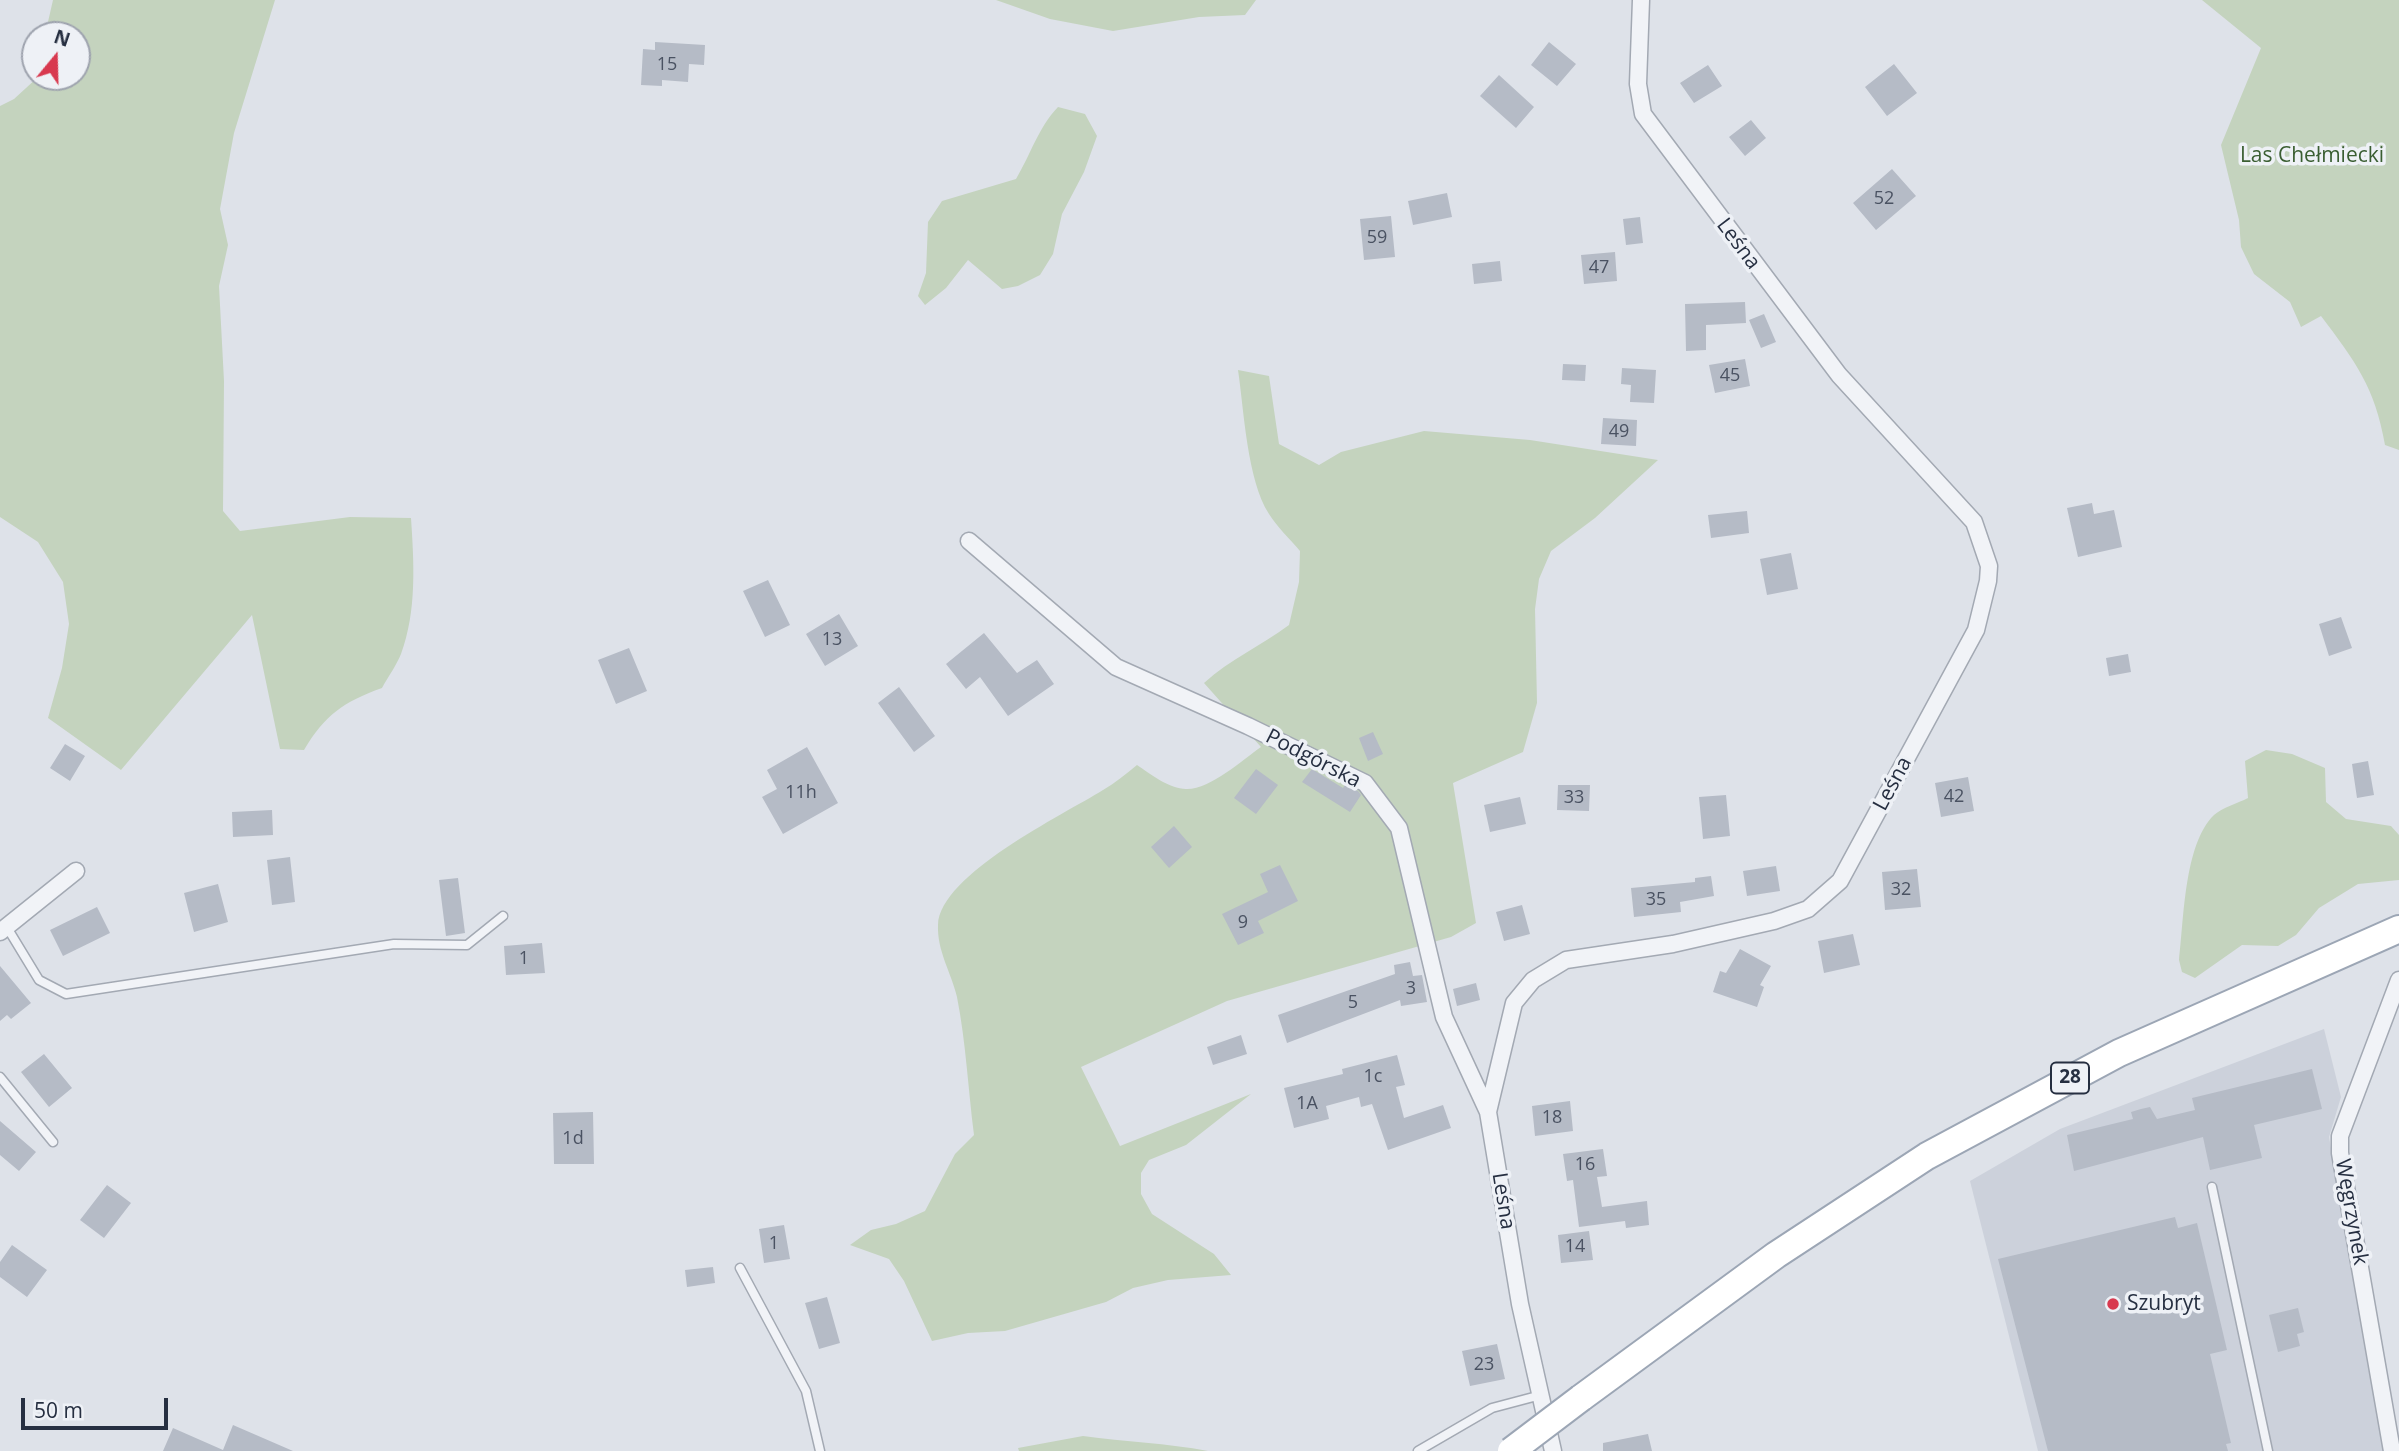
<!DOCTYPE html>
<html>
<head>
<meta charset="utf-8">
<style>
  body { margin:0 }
  #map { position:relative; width:2399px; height:1451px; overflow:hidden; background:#dee2e9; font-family:"Open Sans",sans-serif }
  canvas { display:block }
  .north { position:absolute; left:21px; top:21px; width:70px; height:70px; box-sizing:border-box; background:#eef1f6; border:2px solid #9ea3ae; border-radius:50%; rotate:19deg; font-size:19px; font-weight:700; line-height:28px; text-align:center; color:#262f41 }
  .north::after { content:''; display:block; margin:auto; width:24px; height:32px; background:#d8394f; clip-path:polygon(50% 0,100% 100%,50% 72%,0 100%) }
  .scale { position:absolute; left:21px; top:1398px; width:147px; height:32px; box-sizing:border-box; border:4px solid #262f41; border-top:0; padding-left:9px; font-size:21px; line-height:24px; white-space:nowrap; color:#262f41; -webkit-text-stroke:5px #eef1f6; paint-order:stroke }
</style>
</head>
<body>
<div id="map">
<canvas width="2399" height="1451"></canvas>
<div class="north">N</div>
<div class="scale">50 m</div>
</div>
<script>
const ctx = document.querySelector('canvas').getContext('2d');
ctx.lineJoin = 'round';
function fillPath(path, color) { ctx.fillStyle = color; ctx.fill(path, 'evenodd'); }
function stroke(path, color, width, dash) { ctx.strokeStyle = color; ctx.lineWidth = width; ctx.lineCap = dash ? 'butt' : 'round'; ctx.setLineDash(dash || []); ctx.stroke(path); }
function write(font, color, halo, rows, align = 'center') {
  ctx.font = font + ' "Open Sans",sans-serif'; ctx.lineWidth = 7; ctx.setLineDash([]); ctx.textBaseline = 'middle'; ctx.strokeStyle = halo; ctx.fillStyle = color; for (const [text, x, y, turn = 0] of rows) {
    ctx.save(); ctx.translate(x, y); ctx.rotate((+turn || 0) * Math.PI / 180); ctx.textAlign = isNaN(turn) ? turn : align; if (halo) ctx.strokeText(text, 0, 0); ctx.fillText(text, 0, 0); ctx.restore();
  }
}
const built = new Path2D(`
  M2324,1029L2341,1097L2329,1137L2384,1451H2038L1970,1181L2060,1129Z`);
const green = new Path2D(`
  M53,0H275L234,133L220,209L228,245L219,286L224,381L223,511L240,531L350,517L411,518C414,563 417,611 401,654C396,666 388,677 382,688C343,702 325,715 304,750L280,749L252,615L121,770L48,718L62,668L69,624L63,582L38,542L0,517V106L14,99L38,77H77V35H45Z
  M996,0H1256L1245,15L1199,17L1113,31L1050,19Z
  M2202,0H2399V450L2385,445C2375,387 2355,361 2321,316L2301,327L2290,302L2254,274L2241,247L2239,220L2221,145L2261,48Z
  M1058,107L1085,114L1097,136L1084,172L1062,214L1053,254L1040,275L1018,286L1002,289L968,260L946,288L925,305L918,296L926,273L928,222L942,201L1016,179C1031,154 1038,128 1058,107Z
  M1238,370L1269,376L1279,444L1319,465L1341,452L1424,431L1530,440L1658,460L1595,518L1551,551L1539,579L1535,609L1537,703L1523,752L1453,783L1476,923L1451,937L1227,1001L1081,1067L1120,1146L1251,1094L1186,1145L1149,1160L1141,1173V1194L1152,1214L1214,1254L1231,1275L1168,1280L1133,1288L1106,1302L1005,1331L968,1333L932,1341L904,1281L889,1259L850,1245L871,1230L896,1224L925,1211L955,1154L974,1135C968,1088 966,1043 957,997C951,972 937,951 938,925C940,874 1063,815 1103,790C1115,783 1126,774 1137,765C1150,774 1170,789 1186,789C1210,790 1242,760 1261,747L1204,683C1230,659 1261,646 1289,625L1299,582L1300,551C1290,539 1277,527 1269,514C1247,480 1244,410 1238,370Z
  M2266,750L2292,754L2325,768L2326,802L2346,819L2391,826L2399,835V880L2358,884L2319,908L2296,935L2278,946L2242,945L2195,978L2182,972L2179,960C2184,920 2184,844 2214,815C2222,808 2238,803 2248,798L2245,761Z
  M1083,1436C1125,1442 1167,1443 1208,1451H1019L1018,1448Z`);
const building = new Path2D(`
  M655,42L705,45L704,65L689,64L688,82L662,80V86L641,85L643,49L655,50Z
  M1549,42L1576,64L1557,86L1531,65Z
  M1894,64L1917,93L1887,116L1865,87Z
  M1708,65L1722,86L1694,103L1680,83Z
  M1499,75L1534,107L1516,128L1480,96Z
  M1751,120L1766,138L1745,156L1729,137Z
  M1892,169L1916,196L1876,230L1853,203Z
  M1447,193L1452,217L1413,225L1408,201Z
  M1391,216L1395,257L1364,260L1360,219Z
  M1640,217L1643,243L1626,245L1623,219Z
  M1615,252L1617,281L1584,284L1581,255Z
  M1500,261L1502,281L1474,284L1472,264Z
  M1745,302L1746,323L1706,325V350L1686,351L1685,304Z
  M1764,314L1776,342L1761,348L1749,320Z
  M1745,359L1750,386L1715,393L1709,365Z
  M1563,364L1586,365L1585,381L1562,380Z
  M1622,368L1656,370L1654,403L1630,402L1631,385L1621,384Z
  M1603,418L1637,420L1636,446L1601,444Z
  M2092,503L2094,514L2114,510L2122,547L2078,557L2067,508Z
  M1747,511L1749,533L1711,538L1708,515Z
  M1791,553L1798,589L1767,595L1760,559Z
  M768,580L790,625L765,637L743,591Z
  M839,614L858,646L825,666L806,634Z
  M2341,617L2352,648L2329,656L2319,624Z
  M984,633L1017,673L1037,660L1054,684L1008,716L980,677L966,689L946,664Z
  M629,648L647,691L616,704L598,660Z
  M2128,654L2131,672L2109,676L2106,658Z
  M899,687L935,736L914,752L878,703Z
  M1373,732L1383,754L1368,761L1359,738Z
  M65,744L85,756L70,781L50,768Z
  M807,747L838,803L783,834L762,797L777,789L767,770Z
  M2368,761L2374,795L2357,798L2352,764Z
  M1256,769L1278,785L1256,814L1234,798Z
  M1312,769L1343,788L1345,785L1358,791L1361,795L1350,812L1302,782Z
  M1968,777L1974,811L1941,817L1935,783Z
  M1558,785H1590L1589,811L1557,810Z
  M1726,795L1730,836L1703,839L1699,797Z
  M1520,797L1526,824L1490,832L1484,805Z
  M272,810L273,835L233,837L232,812Z
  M1174,826L1192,847L1169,868L1151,847Z
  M290,857L295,902L272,905L267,860Z
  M1280,865L1298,901L1258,921L1264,933L1238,945L1222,914L1268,892L1260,874Z
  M1776,866L1780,891L1747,896L1743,871Z
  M1917,869L1921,907L1885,910L1882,872Z
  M1711,876L1714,896L1680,902L1681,912L1634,917L1631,888L1695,882V878Z
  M458,878L465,933L446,936L439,880Z
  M218,884L228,922L194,932L184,893Z
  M1522,905L1530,934L1504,941L1496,912Z
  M97,907L110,933L63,956L50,930Z
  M1853,934L1860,965L1824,973L1818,941Z
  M542,943L545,973L506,975L504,946Z
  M1740,949L1771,966L1760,985L1764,987L1757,1007L1713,992L1720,971L1726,973Z
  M1410,962L1413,976L1422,975L1427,1002L1401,1006L1400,1000L1287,1043L1278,1015L1395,974L1394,965Z
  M0,966L31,1003L11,1019L7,1015L0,1021Z
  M1476,983L1480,1000L1457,1006L1453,989Z
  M1241,1035L1247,1054L1213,1065L1207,1047Z
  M44,1054L72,1088L49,1107L21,1072Z
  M1397,1055L1405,1085L1396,1087L1404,1118L1443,1105L1451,1128L1388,1150L1372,1104L1361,1107L1359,1097L1326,1106L1329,1119L1294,1128L1284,1088L1343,1074L1342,1069Z
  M2312,1069L2322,1109L2254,1125L2262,1158L2210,1170L2203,1137L2074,1171L2067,1135L2133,1119L2131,1112L2141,1109L2150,1107L2157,1119L2195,1110L2192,1098Z
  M1570,1101L1573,1131L1535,1136L1532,1106Z
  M593,1112L594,1164H554L553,1113Z
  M0,1121L36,1152L19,1171L0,1155Z
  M1603,1149L1607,1176L1597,1177L1602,1207L1647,1201L1649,1225L1626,1228L1625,1221L1579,1227L1573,1180L1567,1181L1563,1154Z
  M107,1185L131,1203L104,1238L80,1220Z
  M2175,1217L2178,1228L2197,1223L2227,1350L2210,1354L2231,1443L2226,1444L2228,1451H2048L1998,1259Z
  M784,1225L790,1259L764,1263L759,1229Z
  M1589,1231L1593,1260L1561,1263L1558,1235Z
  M12,1245L47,1270L27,1297L0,1277V1262Z
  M713,1267L715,1283L687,1287L685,1270Z
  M827,1297L840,1343L819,1349L805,1303Z
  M2298,1308L2304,1332L2297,1334L2300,1346L2278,1352L2269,1315Z
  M1497,1344L1505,1379L1470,1386L1462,1351Z
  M233,1425L293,1451H163L173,1428L223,1450Z
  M1648,1434L1652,1451H1603V1443Z`);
const lane = new Path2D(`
  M8,929L39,980L66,994L394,944L467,945L503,916
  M0,1077L53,1142
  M2212,1187L2268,1451
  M740,1268L806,1391L820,1451
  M1418,1451L1492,1408L1541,1395`);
const street = new Path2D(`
  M969,541L1116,667L1248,726L1365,783L1399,828L1444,1017L1488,1112
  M0,932L76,871
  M1553,1451L1520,1304L1488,1112L1514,1003L1533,980L1566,960L1673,944L1774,921L1808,909L1840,881L1976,630L1988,581L1989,566L1974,522L1839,375L1643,114L1638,84L1641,0
  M2392,1451L2340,1153V1136L2399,980`);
const primary = new Path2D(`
  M1581,1398L1776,1255L1927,1156L2119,1053L2399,929`);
const primaryBridge = new Path2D(`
  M1511,1451L1581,1398`);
const markers = [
  [2113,1304,7,"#d8394f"]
];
const numberNames = [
  ["15",667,65],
  ["52",1884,199],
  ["59",1377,238],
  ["47",1599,268],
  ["45",1730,376],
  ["49",1619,432],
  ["13",832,640],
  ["11h",801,793],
  ["42",1954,797],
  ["33",1574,798],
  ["32",1901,890],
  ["35",1656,900],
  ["9",1243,923],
  ["1",524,959],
  ["3",1411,989],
  ["5",1353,1003],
  ["1c",1373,1077],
  ["1A",1307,1104],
  ["18",1552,1118],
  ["1d",573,1139],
  ["16",1585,1165],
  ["1",774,1244],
  ["14",1575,1247],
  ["23",1484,1365]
];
const shields = [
  [2070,1078,38]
];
const shieldNames = [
  ["28",2070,1078]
];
const parkNames = [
  ["Las Chełmiecki",2312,156]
];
const streetNames = [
  ["Leśna",1738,244,53],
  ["Podgórska",1313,759,27],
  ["Leśna",1893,784,-62],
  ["Leśna",1503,1201,81],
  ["Węgrzynek",2351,1212,80]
];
const poiNames = [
  ["Szubryt",2127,1304]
];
fillPath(built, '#ccd1db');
fillPath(green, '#c4d3be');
fillPath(building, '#b5bbc6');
stroke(lane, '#a3a9b3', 11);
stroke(street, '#a3a9b3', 19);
stroke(primary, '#9ca6b5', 30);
stroke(lane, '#f1f3f7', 8);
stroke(street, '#f1f3f7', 16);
stroke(primary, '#fff', 26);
stroke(primaryBridge, '#9ca6b5', 30, []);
stroke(primaryBridge, '#fff', 26);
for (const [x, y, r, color] of markers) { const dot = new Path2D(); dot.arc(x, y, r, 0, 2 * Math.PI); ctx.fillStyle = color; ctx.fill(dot); stroke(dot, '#eef1f6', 2.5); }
write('18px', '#4a5262', null, numberNames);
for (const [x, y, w] of shields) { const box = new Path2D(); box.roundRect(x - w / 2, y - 15.5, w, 31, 5); ctx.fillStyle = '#eef1f6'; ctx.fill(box); stroke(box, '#262f41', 2); }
write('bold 19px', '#262f41', null, shieldNames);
write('21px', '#3a5e32', '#eef1f6', parkNames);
write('21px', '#262f41', '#eef1f6', streetNames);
write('21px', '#262f41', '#eef1f6', poiNames, 'left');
</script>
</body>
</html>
